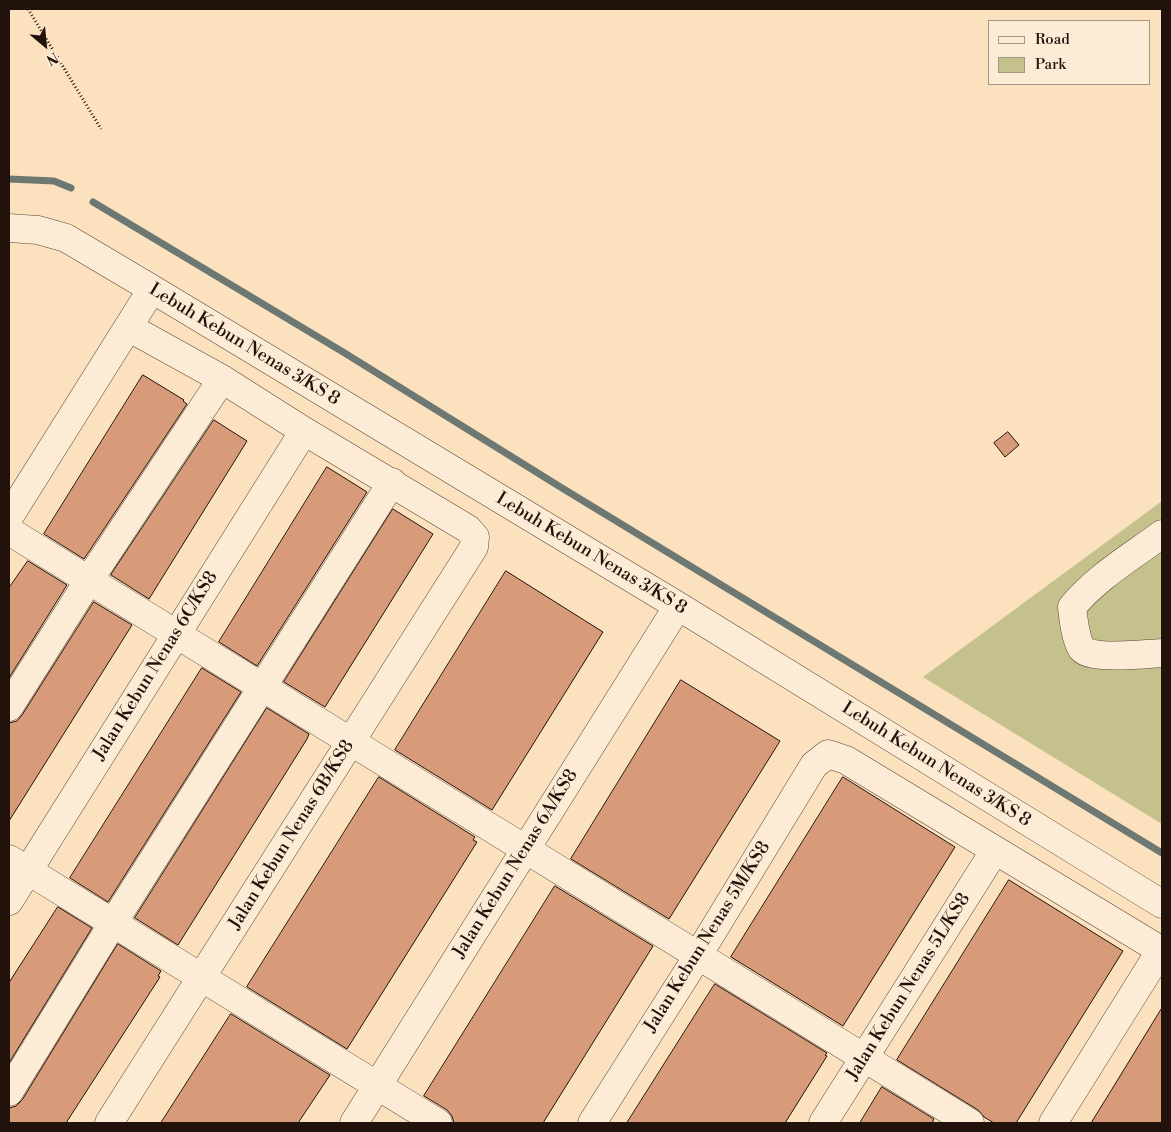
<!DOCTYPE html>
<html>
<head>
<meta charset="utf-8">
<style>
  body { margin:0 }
  #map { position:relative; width:1171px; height:1132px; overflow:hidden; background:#fbe1be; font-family:"Libre Bodoni",serif }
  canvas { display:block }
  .frame { position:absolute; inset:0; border:10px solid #22120c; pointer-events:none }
  .legend { position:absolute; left:988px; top:20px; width:162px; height:65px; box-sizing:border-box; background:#fcecd5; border:1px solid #a59585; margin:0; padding:6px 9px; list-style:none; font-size:15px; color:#22120c }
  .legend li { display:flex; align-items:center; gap:10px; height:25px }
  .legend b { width:25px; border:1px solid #a59585 }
  .north { position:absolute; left:20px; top:20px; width:50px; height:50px; -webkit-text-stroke:4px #fcecd5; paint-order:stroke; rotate:152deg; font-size:14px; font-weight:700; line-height:20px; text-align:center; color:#22120c }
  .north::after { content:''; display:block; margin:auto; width:18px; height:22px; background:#22120c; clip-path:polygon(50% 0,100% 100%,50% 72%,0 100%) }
</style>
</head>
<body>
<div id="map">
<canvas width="1171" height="1132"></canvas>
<div class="frame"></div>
<ul class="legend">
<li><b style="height:6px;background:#fcecd5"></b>Road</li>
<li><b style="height:14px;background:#c5c18d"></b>Park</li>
</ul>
<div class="north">N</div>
</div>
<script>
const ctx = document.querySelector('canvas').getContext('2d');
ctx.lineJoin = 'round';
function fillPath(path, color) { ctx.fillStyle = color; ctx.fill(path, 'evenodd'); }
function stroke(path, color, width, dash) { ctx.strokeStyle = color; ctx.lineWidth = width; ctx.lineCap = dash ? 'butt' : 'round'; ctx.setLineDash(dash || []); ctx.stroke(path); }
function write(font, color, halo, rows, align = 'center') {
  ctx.font = font + ' "Libre Bodoni",serif'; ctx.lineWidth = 4; ctx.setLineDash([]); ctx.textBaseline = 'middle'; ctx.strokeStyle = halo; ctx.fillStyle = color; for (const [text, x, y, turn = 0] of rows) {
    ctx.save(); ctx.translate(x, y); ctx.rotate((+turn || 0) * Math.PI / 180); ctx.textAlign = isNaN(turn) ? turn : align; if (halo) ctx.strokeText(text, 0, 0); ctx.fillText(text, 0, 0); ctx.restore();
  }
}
const green = new Path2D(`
  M1162,501V824L923,677Z`);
const stream = new Path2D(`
  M9,179L54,181L71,188
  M93,202L343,352L562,488L1162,853`);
const building = new Path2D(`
  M143,375L184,400L183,401L187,404L84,559L44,534Z
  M214,420L247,441L149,599L111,575Z
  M1008,432L1019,445L1005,457L994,443Z
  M327,467L367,492L257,666L219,642Z
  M393,509L433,534L325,707L284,682Z
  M28,561L67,585L9,678V588Z
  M506,571L603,632L492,810L395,750Z
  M94,602L132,625L9,821V723L17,721L22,715Z
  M202,668L241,692L108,902L70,878Z
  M681,680L780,741L669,919L571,859Z
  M267,708L309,734L307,739L178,945L135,918Z
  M379,777L475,837L473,840L477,842L347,1049L247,987Z
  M843,777L955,847L843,1026L731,957Z
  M1009,880L1123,951L1016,1123H994L984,1117L978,1110L897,1060Z
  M555,886L653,946L543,1123H454L452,1116L447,1110L424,1096Z
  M58,907L92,928L9,1063V983Z
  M118,944L161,971L158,976L160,977L66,1123H9V1108L16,1106L22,1100Z
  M715,984L827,1053L825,1055L827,1056L785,1123H627Z
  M1162,1008V1123H1091L1109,1094Z
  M231,1014L330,1075L298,1123H161Z
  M882,1087L934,1119L932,1123H860Z`);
const path = new Path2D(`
  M28,9L101,129`);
const minor = new Path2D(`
  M9,228L38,230L66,238L152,289L678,606L1162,904
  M9,517L152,289
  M9,531L970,1123
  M1162,534C1130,558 1098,576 1072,607C1073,617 1076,641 1082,649C1091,660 1147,654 1162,653
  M9,707L89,580L222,379
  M9,859L438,1123
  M9,901L304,431
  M9,1092L113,923L392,482
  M109,1123L474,547L475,537L468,529L304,431L222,379L128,327
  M354,1123L678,606
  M592,1123L689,970L814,765L828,754L846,760L1162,951
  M823,1123L995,850
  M1053,1123L1161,950`);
const streetNames = [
  ["Lebuh Kebun Nenas 3/KS 8",244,345,31],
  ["Lebuh Kebun Nenas 3/KS 8",591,554,31],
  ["Jalan Kebun Nenas 6C/KS8",156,666,-58],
  ["Lebuh Kebun Nenas 3/KS 8",936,765,32],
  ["Jalan Kebun Nenas 6B/KS8",292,835,-58],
  ["Jalan Kebun Nenas 6A/KS8",516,864,-58],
  ["Jalan Kebun Nenas 5M/KS8",708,937,-58],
  ["Jalan Kebun Nenas 5L/KS8",909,987,-58]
];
fillPath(green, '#c5c18d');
stroke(stream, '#6e7873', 7);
fillPath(building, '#d89b79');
stroke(building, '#22120c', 1);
stroke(minor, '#584638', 29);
stroke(path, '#22120c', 3, [1, 2.5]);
stroke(minor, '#fcecd5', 28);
write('18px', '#22120c', '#fcecd5', streetNames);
</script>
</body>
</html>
